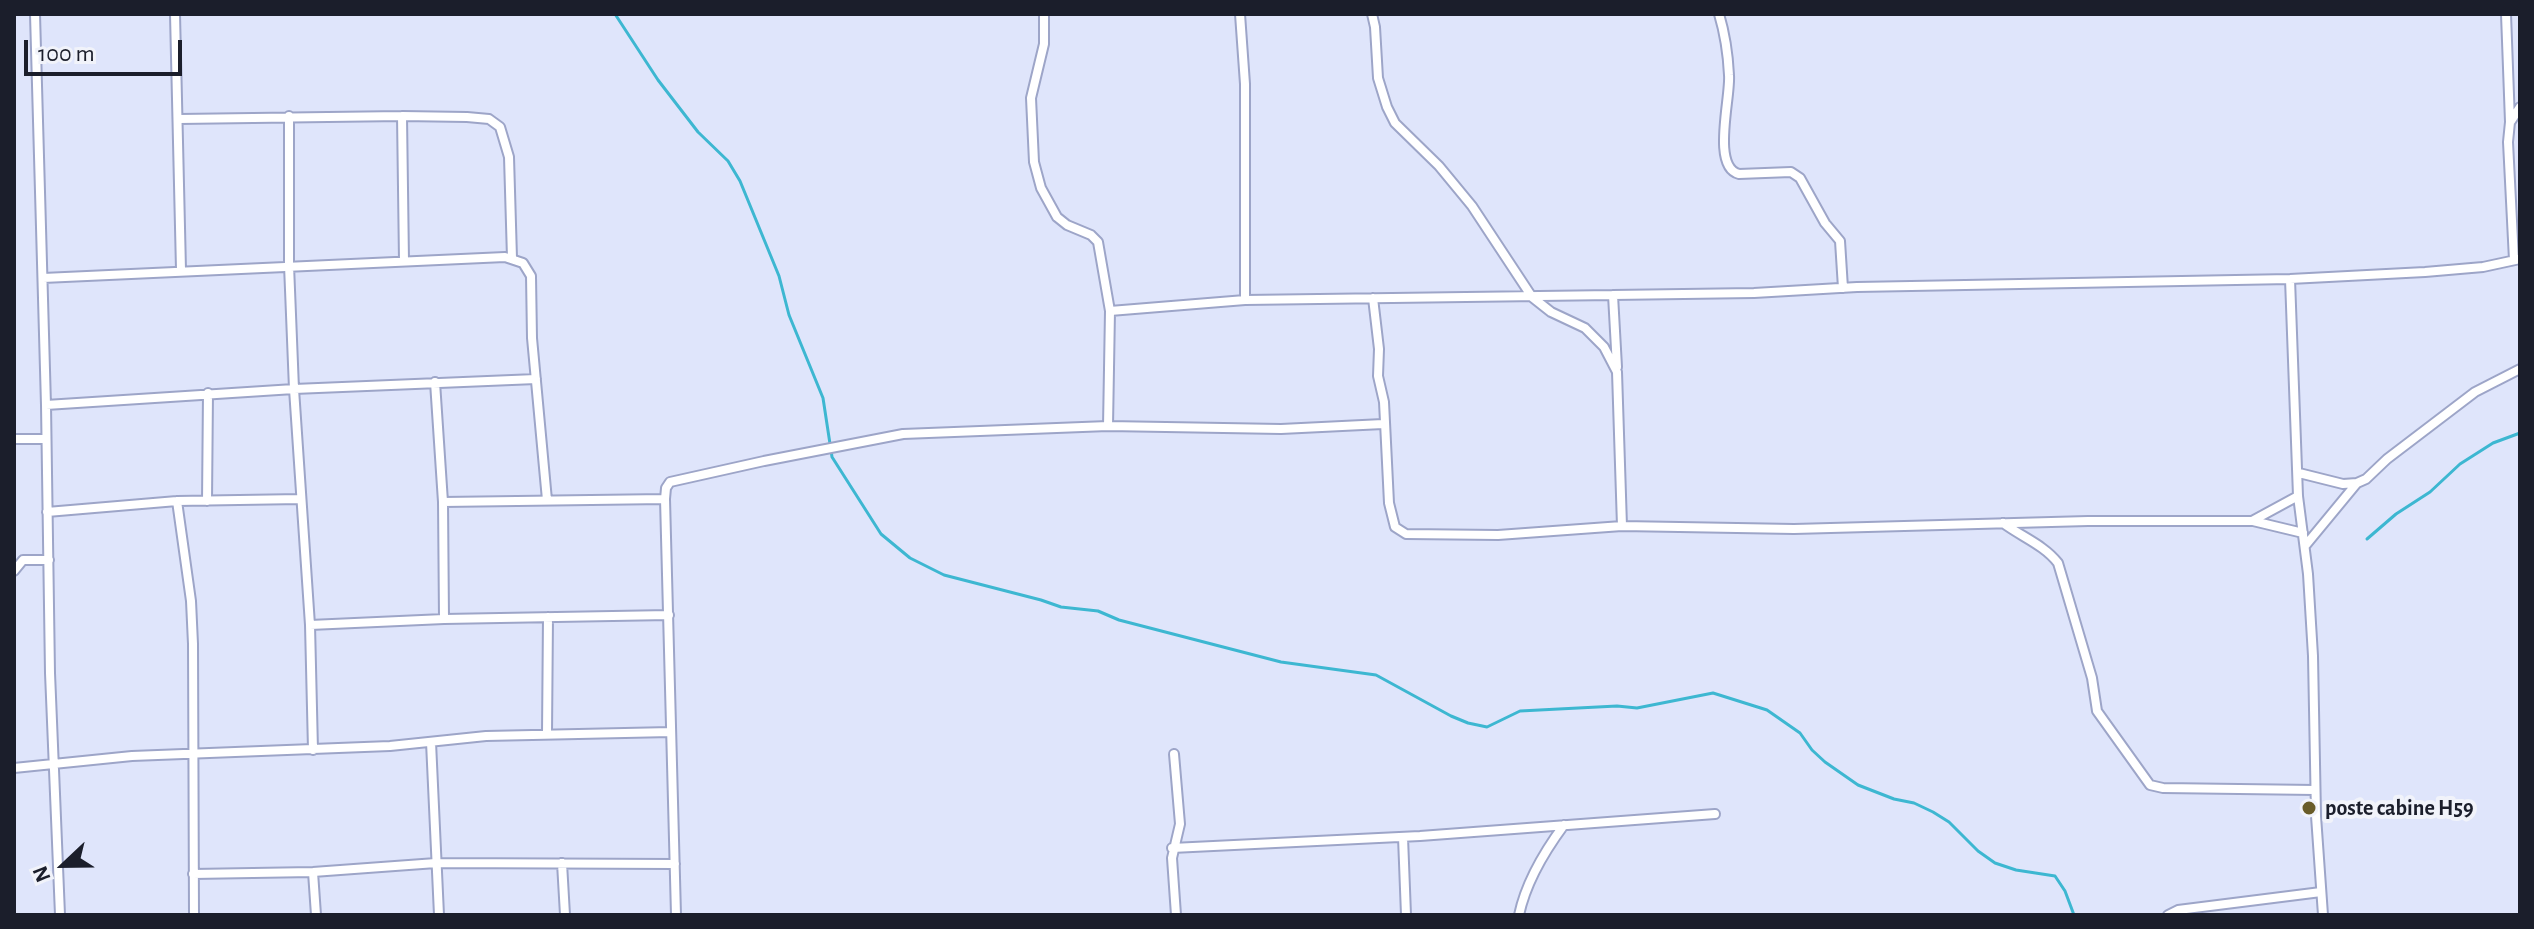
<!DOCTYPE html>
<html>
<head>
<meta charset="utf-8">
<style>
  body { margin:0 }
  #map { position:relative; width:2534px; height:929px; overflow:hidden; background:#dfe5fb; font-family:"Alegreya Sans",sans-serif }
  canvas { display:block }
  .frame { position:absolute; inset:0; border:16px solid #1b1e2b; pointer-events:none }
  .north { position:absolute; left:24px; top:825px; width:80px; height:80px; -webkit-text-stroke:6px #f1f3fa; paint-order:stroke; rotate:248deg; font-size:22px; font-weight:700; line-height:32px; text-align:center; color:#1b1e2b }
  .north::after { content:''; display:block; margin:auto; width:28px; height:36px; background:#1b1e2b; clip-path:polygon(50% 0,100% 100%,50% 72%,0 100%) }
  .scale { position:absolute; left:24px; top:40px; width:158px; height:36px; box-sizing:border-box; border:4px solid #1b1e2b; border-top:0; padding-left:10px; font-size:24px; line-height:28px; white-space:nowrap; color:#1b1e2b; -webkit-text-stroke:6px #f1f3fa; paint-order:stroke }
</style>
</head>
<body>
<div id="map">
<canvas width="2534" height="929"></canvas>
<div class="frame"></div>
<div class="north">N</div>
<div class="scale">100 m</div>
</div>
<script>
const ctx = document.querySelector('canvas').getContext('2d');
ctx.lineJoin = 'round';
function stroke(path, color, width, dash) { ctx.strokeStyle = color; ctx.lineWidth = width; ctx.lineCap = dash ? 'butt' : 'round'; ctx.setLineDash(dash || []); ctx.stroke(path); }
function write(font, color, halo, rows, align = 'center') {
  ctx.font = font + ' "Alegreya Sans",sans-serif'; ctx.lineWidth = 8; ctx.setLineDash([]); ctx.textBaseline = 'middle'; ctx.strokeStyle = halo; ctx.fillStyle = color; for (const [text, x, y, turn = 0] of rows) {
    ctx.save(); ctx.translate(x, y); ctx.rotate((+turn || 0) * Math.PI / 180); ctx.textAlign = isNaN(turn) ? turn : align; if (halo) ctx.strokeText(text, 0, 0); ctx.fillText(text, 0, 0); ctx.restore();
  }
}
const stream = new Path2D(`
  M615,14L658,80L698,132L728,161L740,181L779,276L789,315L823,398L832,457L881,534L910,558L944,575L1041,600L1061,607L1098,611L1119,620L1281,662L1376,675L1451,716L1468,723L1487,727L1520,711L1617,706L1637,708L1713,693L1767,710L1800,733L1812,750L1825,762L1858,785L1894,799L1914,803L1933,812L1949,822L1978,851L1995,863L2016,870L2055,876L2065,891L2074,915
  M2367,539L2396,514L2430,492L2460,464L2493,443L2520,433`);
const street = new Path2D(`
  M35,14L46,405L50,673L60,915
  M175,14L181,270
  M1044,14V44L1031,98L1034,162L1041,188L1057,217L1067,225L1091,235L1098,242L1110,311
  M1240,14L1245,84V300
  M1372,14L1375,27L1378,78L1387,107L1395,123L1439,166L1472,206L1532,297L1551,312L1585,328L1604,347L1617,372L1622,526
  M1719,14C1725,34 1728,54 1729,75C1731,97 1711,167 1739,174L1791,172L1800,178L1825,223L1840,241L1843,288
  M2506,14L2510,122L2508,142L2514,260
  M289,116V265L294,389L310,625L313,750
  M402,116L404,261
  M179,119L402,116L467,117L489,119L500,127L509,157L512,258
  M2511,121L2520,107
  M43,278L505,257L523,263L531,276L532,338L547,500
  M2290,279L2298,496L2308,574L2313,656L2316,816L2323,915
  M1613,295L1617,367
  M1373,298L1379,349L1378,376L1384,402L1389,503L1395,527L1406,534L1498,535L1622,526L1794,529L2088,521H2252L2298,496
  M435,382L443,502L444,619
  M46,405L294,389L536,379
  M1108,426L1110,311L1245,300L1613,295L1754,293L1857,287L2290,279L2425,272L2483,267L2520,259
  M14,439H46
  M2299,473L2343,484L2357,483L2366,479L2387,459L2475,392L2520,369
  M177,501L191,601L193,644L194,915
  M207,501L208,393
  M443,502L665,499
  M47,512L177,501L301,499
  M2253,521L2303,533
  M2003,523C2022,537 2044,545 2058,563L2092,678L2097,711L2150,785L2163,788L2315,790
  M2305,546L2357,483
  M14,571L23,560H49
  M310,625L444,619L669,615
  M547,733L548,617
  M431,742L439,915
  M1174,754L1180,824L1172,858L1176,915
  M14,768L132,756L390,746L486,736L671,732
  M1403,837L1406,915
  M1172,848L1420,836L1715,814
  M562,863L565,915
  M313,872L316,915
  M193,874L313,872L436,863L675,864
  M676,915L665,499L666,488L670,482L764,461L903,434L1108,426L1281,429L1383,424
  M1519,915C1526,882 1544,852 1564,825
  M2168,915L2178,910L2321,892`);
const markers = [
  [2309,808,8,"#695c29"]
];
const poiNames = [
  ["poste cabine H59",2325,808]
];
stroke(stream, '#3db7d1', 3);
stroke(street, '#9da5c8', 12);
stroke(street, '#fff', 8);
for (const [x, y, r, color] of markers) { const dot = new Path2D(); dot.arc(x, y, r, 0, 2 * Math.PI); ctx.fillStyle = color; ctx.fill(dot); stroke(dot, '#f1f3fa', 3); }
write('bold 22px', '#1b1e2b', '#f1f3fa', poiNames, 'left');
</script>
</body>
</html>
